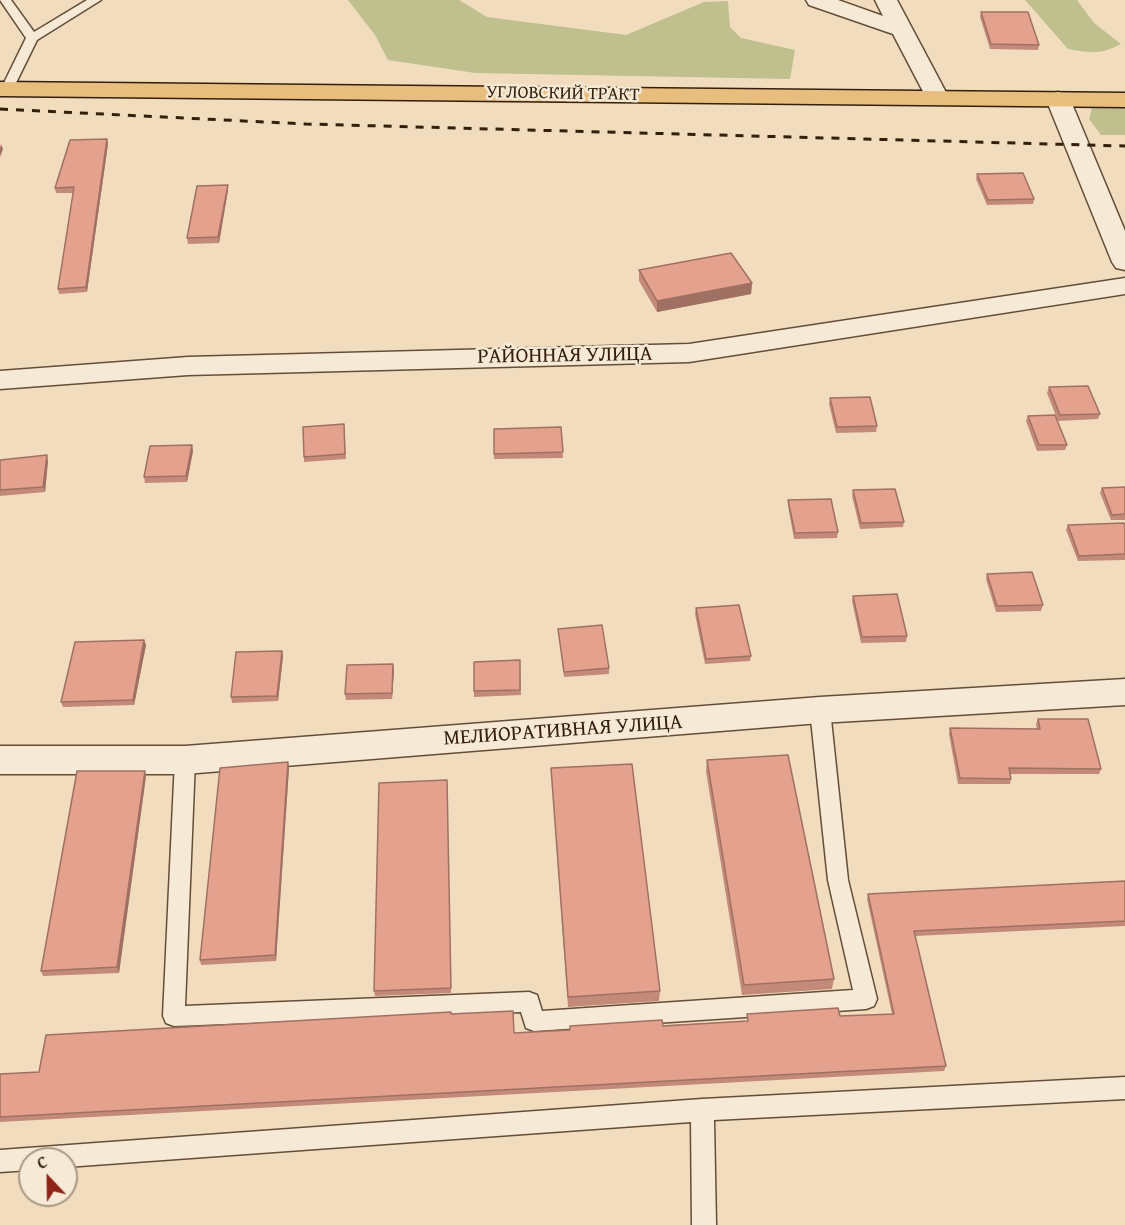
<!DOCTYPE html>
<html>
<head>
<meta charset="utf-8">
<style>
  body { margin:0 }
  #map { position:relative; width:1125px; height:1225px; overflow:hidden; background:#f1ddbe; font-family:"Gentium Book Plus",serif }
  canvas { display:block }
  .north { position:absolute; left:18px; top:1147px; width:60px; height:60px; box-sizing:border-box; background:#f6e9d5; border:2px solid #a99884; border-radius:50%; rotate:338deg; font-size:16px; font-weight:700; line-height:24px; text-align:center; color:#351f0b }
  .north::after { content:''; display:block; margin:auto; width:21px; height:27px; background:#8f2418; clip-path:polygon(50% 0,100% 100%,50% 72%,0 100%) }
</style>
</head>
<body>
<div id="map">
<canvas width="1125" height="1225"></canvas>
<div class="north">С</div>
</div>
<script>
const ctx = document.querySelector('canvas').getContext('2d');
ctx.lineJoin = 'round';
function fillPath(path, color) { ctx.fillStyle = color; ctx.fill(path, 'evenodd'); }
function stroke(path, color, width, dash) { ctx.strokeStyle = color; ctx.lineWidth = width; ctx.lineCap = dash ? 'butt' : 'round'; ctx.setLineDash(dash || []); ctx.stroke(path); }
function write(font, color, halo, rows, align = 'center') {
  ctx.font = font + ' "Gentium Book Plus",serif'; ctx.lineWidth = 5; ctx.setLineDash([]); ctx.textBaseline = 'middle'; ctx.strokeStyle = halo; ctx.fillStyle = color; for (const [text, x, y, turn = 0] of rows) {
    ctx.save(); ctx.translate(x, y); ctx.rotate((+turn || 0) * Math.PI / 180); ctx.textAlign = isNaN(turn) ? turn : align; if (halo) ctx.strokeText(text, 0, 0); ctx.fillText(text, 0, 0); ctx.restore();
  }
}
const green = new Path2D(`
  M348,0H459L487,17L626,35L704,2L728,1L730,27L741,38L795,50L790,79L475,73L388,60L375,35Z
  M1025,0H1077L1094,23L1121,44C1100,55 1091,53 1068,49Z
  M1125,102V135H1101L1089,119L1093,104Z`);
const lane = new Path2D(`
  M0,0H11L34,32L87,0H101L37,40L13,89L7,93L1,89L26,38Z
  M820,703L827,705L830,710L848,880L877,999L874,1006L866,1009L534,1031L526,1028L521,1012L174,1026L166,1023L163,1016L175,760L178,755L185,752L192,755L195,760L185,1006L529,992L537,995L542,1011L853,990L828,880L810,710L813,705Z
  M1125,1077V1099L714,1120L716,1225H692L691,1122L66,1167V1159H30V1170L0,1172V1150L702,1099Z`);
const street = new Path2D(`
  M806,0H838L883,16L875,0H897L949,98L945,103H929L893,34L809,5Z
  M1058,92L1066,94L1070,99L1125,231V270L1116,268L1112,262L1046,99L1050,94Z
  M1125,278V294L689,362L188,375L0,389V371L188,357L689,344Z
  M1125,679V705L820,723L185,774H0V746H185L820,697Z`);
const highway = new Path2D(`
  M0,82L1125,93V107L0,96Z`);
const rail = new Path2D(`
  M0,109L306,124L1125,146`);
const wall = new Path2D(`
  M981,12L1039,45L1038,50L990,49L980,17Z
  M107,139L108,144L87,292L59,294L58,289L73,193H56L55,188Z
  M977,174L1034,199L1033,204L987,205L976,179Z
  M228,190L219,243L188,244L187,238Z
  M639,270L752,283L751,294L657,312L639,281Z
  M1049,387L1100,414L1098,419L1058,421L1047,393Z
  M830,398L877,426L876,432L836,433L829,404Z
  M1028,416L1067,445L1065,450L1037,451L1026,421Z
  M344,424L346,459L304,462V457Z
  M561,427L563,458L494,459V429Z
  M192,445L193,451L187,482L145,483L144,477Z
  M0,460L48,461L45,492L0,496Z
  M1125,487V520H1111L1100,493L1102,488Z
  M853,490L904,522L903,527L860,529L852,496Z
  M788,500L838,532L837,538L794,539L788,506Z
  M1068,525L1125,526V560L1078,561L1066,530Z
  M987,574L1043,605L1041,611L996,612L986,579Z
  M853,596L907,636L906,642L861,643L852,601Z
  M696,608L751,656L750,661L705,664L695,614Z
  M558,629L609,668V674L564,677Z
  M144,640L146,645L134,705L63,707L61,702Z
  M282,651L283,656L278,701L232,703L231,697Z
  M520,660L521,695L474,697V662Z
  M394,669L392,699L346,700L345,694Z
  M1038,719L1101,769L1099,774H1010L1011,779L1010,784H958L949,734L950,728L1037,729L1036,724Z
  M707,760L834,979L832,989L742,995L706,771Z
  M289,768L276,961L201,965L200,960Z
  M551,768L660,991L659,1001L568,1007Z
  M146,776L119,973L43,976L41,971Z
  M447,780L451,993L375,996L374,991Z
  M1125,881V926L915,936L946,1066L944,1071L0,1122V1074L39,1072L451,1014L514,1033L747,1021V1014L840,1016L892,1014L867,899L868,894Z`);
const shadedWall = new Path2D(`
  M107,139L108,144L87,292L86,287Z
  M1,144L3,149L0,157V148Z
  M228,185V190L219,243L218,237Z
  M752,283L751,294L657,312V301Z
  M192,445L193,451L187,482L186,476Z
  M47,455L48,461L45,492L43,487Z
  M144,640L146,645L134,705L133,700Z
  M282,651L283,656L278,701L277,696Z
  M393,664L394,669L392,699V693Z
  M288,762L289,768L276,961L275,955Z
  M145,771L146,776L119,973L117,967Z`);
const building = new Path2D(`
  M981,12H1028L1039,45L991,44Z
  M107,139L86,287L58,289L74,187L55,188L70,140Z
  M1023,173L1034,199L988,200L977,174Z
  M228,185L218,237L187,238L197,186Z
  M731,253L752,283L657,301L639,270Z
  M1088,386L1100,414L1060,415L1049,387Z
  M870,397L877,426L837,427L830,398Z
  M1055,415L1067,445H1039L1028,416Z
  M344,424L345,454L304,457L303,427Z
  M561,427L563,452L494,454V429Z
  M192,445L186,476L144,477L150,446Z
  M47,455L43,487L0,490V460Z
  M1125,487V514L1112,515L1102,488Z
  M895,489L904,522L861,523L853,490Z
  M831,499L838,532L795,533L788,500Z
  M1124,523L1125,526V554L1079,556L1068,525Z
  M1032,572L1043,605L997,606L987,574Z
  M897,594L907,636L862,637L853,596Z
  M739,605L751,656L706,659L696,608Z
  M602,625L609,668L564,672L558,629Z
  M144,640L133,700L61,702L75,642Z
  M282,651L277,696L231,697L236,652Z
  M520,660V690L474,691V662Z
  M393,664L392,693L345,694L347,665Z
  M1038,719H1088L1101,769L1009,768L1011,779L960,778L950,728L1040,729Z
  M788,755L834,979L744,985L707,760Z
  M288,762L275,955L200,960L220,768Z
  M632,764L660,991L568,997L551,768Z
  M77,771H145L117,967L41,971Z
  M447,780L451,988L374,991L379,783Z
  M1125,881V921L914,931L946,1066L0,1117V1074L39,1072L46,1035L451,1012V1014L513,1011L514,1033L570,1030V1026L662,1020L663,1026L748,1021L747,1014L838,1008L840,1016L894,1014L868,894Z`);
const farStreetnames = [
  ["УГЛОВСКИЙ ТРАКТ",563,94,1]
];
const streetNames = [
  ["РАЙОННАЯ УЛИЦА",565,356,-1],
  ["МЕЛИОРАТИВНАЯ УЛИЦА",563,731,-4]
];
fillPath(green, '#c0bf8e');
stroke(lane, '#644e38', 3);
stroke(street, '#644e38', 3);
stroke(highway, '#351f0b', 3);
fillPath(lane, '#f6e9d5');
fillPath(street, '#f6e9d5');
fillPath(highway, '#e8be7f');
stroke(rail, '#351f0b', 3, [8, 8]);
fillPath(wall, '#c48a79');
fillPath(shadedWall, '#a07163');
fillPath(building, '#e4a18d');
stroke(building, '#a07163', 1.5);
write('18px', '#351f0b', '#f6e9d5', farStreetnames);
write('21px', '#351f0b', '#f6e9d5', streetNames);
</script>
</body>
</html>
